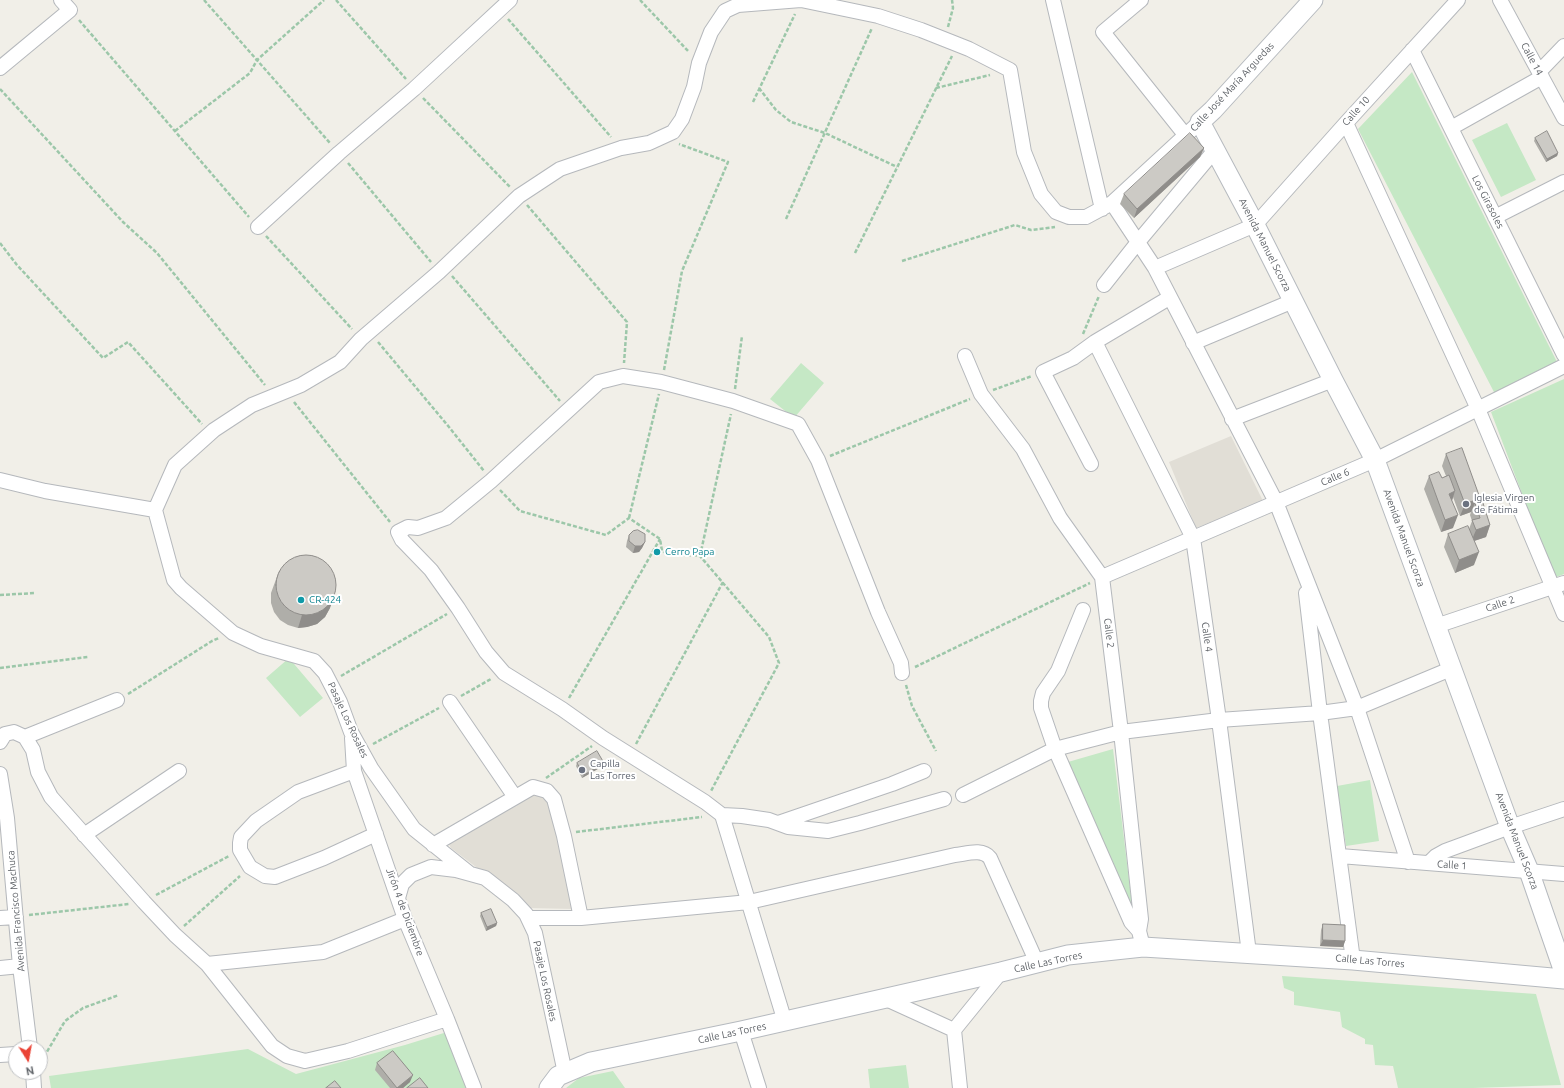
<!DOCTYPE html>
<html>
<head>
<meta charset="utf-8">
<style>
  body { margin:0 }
  #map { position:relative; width:1564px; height:1088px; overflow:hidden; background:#f1efe8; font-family:Ubuntu,sans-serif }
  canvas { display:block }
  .north { position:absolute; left:8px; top:1040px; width:40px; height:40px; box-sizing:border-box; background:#fff; border:1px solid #bfc1c3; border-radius:50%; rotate:169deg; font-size:11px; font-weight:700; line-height:16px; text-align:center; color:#5f6368 }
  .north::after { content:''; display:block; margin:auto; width:14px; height:18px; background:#ea4335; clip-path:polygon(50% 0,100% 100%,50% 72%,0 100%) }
</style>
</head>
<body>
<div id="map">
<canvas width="1564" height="1088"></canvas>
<div class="north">N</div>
</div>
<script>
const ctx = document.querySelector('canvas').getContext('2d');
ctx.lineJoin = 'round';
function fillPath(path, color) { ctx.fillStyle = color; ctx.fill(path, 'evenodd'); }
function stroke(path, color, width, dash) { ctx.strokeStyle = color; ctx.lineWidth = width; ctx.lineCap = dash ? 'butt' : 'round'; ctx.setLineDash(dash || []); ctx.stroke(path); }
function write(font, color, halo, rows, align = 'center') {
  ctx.font = font + ' Ubuntu,sans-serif'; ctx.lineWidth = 4; ctx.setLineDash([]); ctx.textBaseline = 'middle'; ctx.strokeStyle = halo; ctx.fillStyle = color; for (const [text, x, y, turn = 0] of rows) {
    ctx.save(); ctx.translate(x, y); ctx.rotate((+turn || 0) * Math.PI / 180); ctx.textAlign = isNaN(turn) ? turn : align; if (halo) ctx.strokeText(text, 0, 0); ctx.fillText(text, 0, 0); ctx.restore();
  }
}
const education = new Path2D(`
  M1231,436L1263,501L1196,528L1169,462Z
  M530,791L550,799L573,909L530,908L451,848L447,841Z`);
const green = new Path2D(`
  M1412,72L1558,364L1495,394L1358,129Z
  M1507,123L1536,180L1501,197L1472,140Z
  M801,363L824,383L794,418L770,399Z
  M1564,379V574L1554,578L1491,412Z
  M289,658L323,698L300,717L266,678Z
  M1113,749L1133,912L1068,762Z
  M1370,780L1379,841L1346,846L1337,786Z
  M1282,976L1536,994L1561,1085L1473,1088H1398L1393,1066L1375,1065L1373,1045L1365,1044V1039L1342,1027L1340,1012L1294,1005V992L1284,988Z
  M447,1032L468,1088H51L49,1076L248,1049L296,1074L405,1045Z
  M906,1065L909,1088H870L868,1069Z
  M613,1071L625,1088H566L579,1078Z`);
const path = new Path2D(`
  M204,0L330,143
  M336,0L406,79
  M640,0L689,52
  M508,19L611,137
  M79,20L249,217
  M948,27L953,8L952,0
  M759,88L776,110L791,122L825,133L897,167
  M936,88L990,75
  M0,89L123,222L157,253L265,385
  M423,98L510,187
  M753,102L795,14
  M175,131L250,73L257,60L324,0
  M348,163L431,262
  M527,205L627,322L624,363
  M786,219L872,28
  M266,236L352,329
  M0,243L17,265L103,358L128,342L202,424
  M855,253L952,56
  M902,261L1015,225L1031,230L1055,227
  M452,276L560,401
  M1083,334L1099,296
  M378,342L449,427L484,471
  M664,370L682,271L728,162L679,144
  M735,389L742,336
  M993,390L1032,376
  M294,402L390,522
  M830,456L970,399
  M500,490L520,511L606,535L629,518L660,539L662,551L668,554L700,556L769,637L779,663L711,791
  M629,518L659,394
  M700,556L731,414
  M0,595L35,593
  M915,667L1090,583
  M0,668L88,657
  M341,676L447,614
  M906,685L912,706L936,751
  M128,694L212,641L219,638
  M461,696L491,679
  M569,698L660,539
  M373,744L439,708
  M636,744L723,582
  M546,778L592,746
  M576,832L702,817
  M156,895L229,856
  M29,915L129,904
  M184,926L240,876
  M41,1062L65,1021L83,1008L119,995`);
const street = new Path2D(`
  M1053,0L1102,209
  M1141,0L1103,32L1186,136
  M1500,0L1564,118
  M1412,50L1564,355
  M0,68L70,10L61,0
  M1539,72L1564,46
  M1346,123L1478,409L1564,614
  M1451,128L1542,77
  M1112,203L1155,268L1276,502L1357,708L1408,862
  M1495,217L1564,182
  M258,227L339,153L414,89L510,0
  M1155,268L1255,225L1346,123L1458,0
  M1104,285L1138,242L1215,150
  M1095,342L1193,538L1219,720L1249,953
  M1193,343L1293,301
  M965,356L981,394L1023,449L1060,518L1102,577L1121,732L1141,919L1139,931L1143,947
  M1232,419L1333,380
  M1091,464L1043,372L1073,358L1095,342L1169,298
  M0,480L45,491L155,510
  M1102,577L1375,460L1564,366
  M1306,593L1320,713L1353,960
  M1083,610L1058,671L1043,693L1041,701V708L1055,749L1131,922L1139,931
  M1436,626L1564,583
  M902,673L901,663L878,612L818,460L798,424L733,401L661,382L623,376L599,382L491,481L446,518L418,528L408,527L398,532L402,540L431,570L458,608L486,652L504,673L562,709L603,738L705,802L722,815L742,816L769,820L788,827L828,831L860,823L944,799
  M450,702L515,797
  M25,737L117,700
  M352,738L354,771L405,919L447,1019L474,1088
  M0,742L5,734L14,732L25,737L33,750L38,772L51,797L144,902L175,935L207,964L272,1046L287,1056L305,1061L348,1051L447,1019
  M354,771L298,792L256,821L241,837L240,843V850L250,867L265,876L275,877L324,858L376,834
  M0,774L7,818L20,966L30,1048
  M963,795L1055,749L1121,732L1219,720L1320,713L1357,708L1453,668
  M722,815L785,1022
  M778,823L892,784L924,771
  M84,835L179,771
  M433,845L533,787L547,791L554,799L564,836L581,918
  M1340,856L1564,874
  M1429,863L1436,856L1445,851L1510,827L1564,809
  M469,873L414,829L371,768L351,732L340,702L325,673L314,661L261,646L233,633L181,588L174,580L155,510L175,465L214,430L252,405L301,385L340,362L361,339L439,272L519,196L560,169L621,148L649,143L673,132L682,119L694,87L699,63L711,32L725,11L738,5L801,0L878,16L921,30L969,49L1010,70L1024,152L1041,194L1056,212L1069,217H1086L1112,203L1200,122
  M398,898L402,884L411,875L431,867L456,870L485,878L513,900L526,914L535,933L565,1073
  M0,918L16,917
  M528,918H581L749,902L955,855C966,854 982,848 990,858L1037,963
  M207,964L323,952L405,919
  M0,968L20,966
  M886,999L954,1030
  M741,1031L759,1088
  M0,1055L16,1054
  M33,1072L34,1088
  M960,1088L954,1030L1001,972`);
const secondary = new Path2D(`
  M1313,0L1213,110L1200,122L1255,225L1333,380L1375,460L1510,827L1529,871L1564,972
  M549,1088L558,1076L591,1062L741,1031L1001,972L1068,955L1143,947L1353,960L1564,979`);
const wall = new Path2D(`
  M1535,138L1558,153L1557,156L1546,162L1534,141Z
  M1204,148L1200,157L1134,218L1120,204L1124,194Z
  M1446,454L1480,498L1479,501L1490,525L1486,537L1474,541V565L1455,573L1444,547L1448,534L1469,529L1472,521L1470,515L1471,512L1460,516L1453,497L1452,500L1453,528L1441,532L1424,489L1429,476L1442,478L1446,476L1442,466Z
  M629,535L645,542L642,548L639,552L633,553L626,547L627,541Z
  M279,571L330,608L325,617L317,624L307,627L298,628L288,625L280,620L274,612L271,603V593Z
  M577,763L603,766L582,778L576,766Z
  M481,913L497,923L496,926L486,931L480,916Z
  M1323,924L1345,941L1343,947L1320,946L1321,930Z
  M377,1063L410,1082L403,1088H390L375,1070Z`);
const shadedWall = new Path2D(`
  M1204,148L1200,157L1134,218L1137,209Z
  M1558,153L1557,156L1546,162L1547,159Z
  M1455,491L1451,504L1449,494Z
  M1480,498L1477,508L1475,503L1471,512L1460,516L1465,504Z
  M1458,515L1453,528L1441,532L1445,520Z
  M1490,525L1486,537L1471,542L1476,530Z
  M645,542L642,548L639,552L633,553L635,546Z
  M1479,552L1474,565L1455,573L1459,560Z
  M335,595L330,608L325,617L317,624L307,627L298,628L302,615Z
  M604,763L603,766L582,778L584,775Z
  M497,923L496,926L486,931L487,927Z
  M1323,940L1345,941L1343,947L1320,946Z
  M413,1075L410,1082L403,1088H397Z`);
const building = new Path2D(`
  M1547,131L1558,153L1547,159L1535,138Z
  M1190,133L1204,148L1137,209L1124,194Z
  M1462,448L1480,498L1465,504L1446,454Z
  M1439,472L1442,478L1449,475L1455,491L1449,494L1458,515L1445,520L1429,476Z
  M1482,500L1490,525L1476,530L1472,520L1480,518L1475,503Z
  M1468,526L1479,552L1459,560L1448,534Z
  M638,530L645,534V542L641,546H635L629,541V535L633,531Z
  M276 585a30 30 0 1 1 60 0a30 30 0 1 1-60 0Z
  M597,751L604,763L584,775L577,763Z
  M491,909L497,923L487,927L481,913Z
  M1323,924L1345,925V941L1323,940Z
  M393,1051L413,1075L397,1088L377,1063Z
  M420,1078L428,1088H407Z
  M335,1081L341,1088H326Z`);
const markers = [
  [1466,504,4,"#6b7280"],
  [657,552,4,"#0f9aa8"],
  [301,600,4,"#0f9aa8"],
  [582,770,4,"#6b7280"]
];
const streetNames = [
  ["Calle 14",1532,59,62],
  ["Calle José María Arguedas",1232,87,-47],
  ["Calle 10",1356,111,-48],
  ["Los Girasoles",1488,202,63],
  ["Avenida Manuel Scorza",1265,245,63],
  ["Calle 6",1335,477,-23],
  ["Avenida Manuel Scorza",1404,538,70],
  ["Calle 2",1500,604,-19],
  ["Calle 2",1109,633,83],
  ["Calle 4",1207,637,82],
  ["Pasaje Los Rosales",348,720,65],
  ["Avenida Manuel Scorza",1517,841,69],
  ["Calle 1",1452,865,4],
  ["Avenida Francisco Machuca",16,911,-95],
  ["Jirón 4 de Diciembre",405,912,70],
  ["Calle Las Torres",1370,961,5],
  ["Calle Las Torres",1048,962,-12],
  ["Pasaje Los Rosales",545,981,78],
  ["Calle Las Torres",732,1033,-12]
];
const worshipNames = [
  ["Iglesia Virgen",1474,498],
  ["de Fátima",1474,510],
  ["Capilla",590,764],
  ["Las Torres",590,776]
];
const cultureNames = [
  ["Cerro Papa",665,552],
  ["CR-424",309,600]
];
fillPath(education, '#e1ded6');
fillPath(green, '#c5e8c5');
stroke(street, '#b5b8bc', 16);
stroke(secondary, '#b6babf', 21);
stroke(path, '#9cc7a9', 2.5, [4, 2]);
stroke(street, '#fff', 14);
stroke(secondary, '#fff', 19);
fillPath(wall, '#afaea9');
fillPath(shadedWall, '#8f8d8a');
fillPath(building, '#cccac5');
stroke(building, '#8f8d8a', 1);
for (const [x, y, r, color] of markers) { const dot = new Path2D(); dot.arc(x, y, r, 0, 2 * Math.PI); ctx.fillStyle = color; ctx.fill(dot); stroke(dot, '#fff', 1.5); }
write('10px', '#5f6368', '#fff', streetNames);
write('10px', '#5b616d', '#fff', worshipNames, 'left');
write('10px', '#0d838f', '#fff', cultureNames, 'left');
</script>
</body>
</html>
